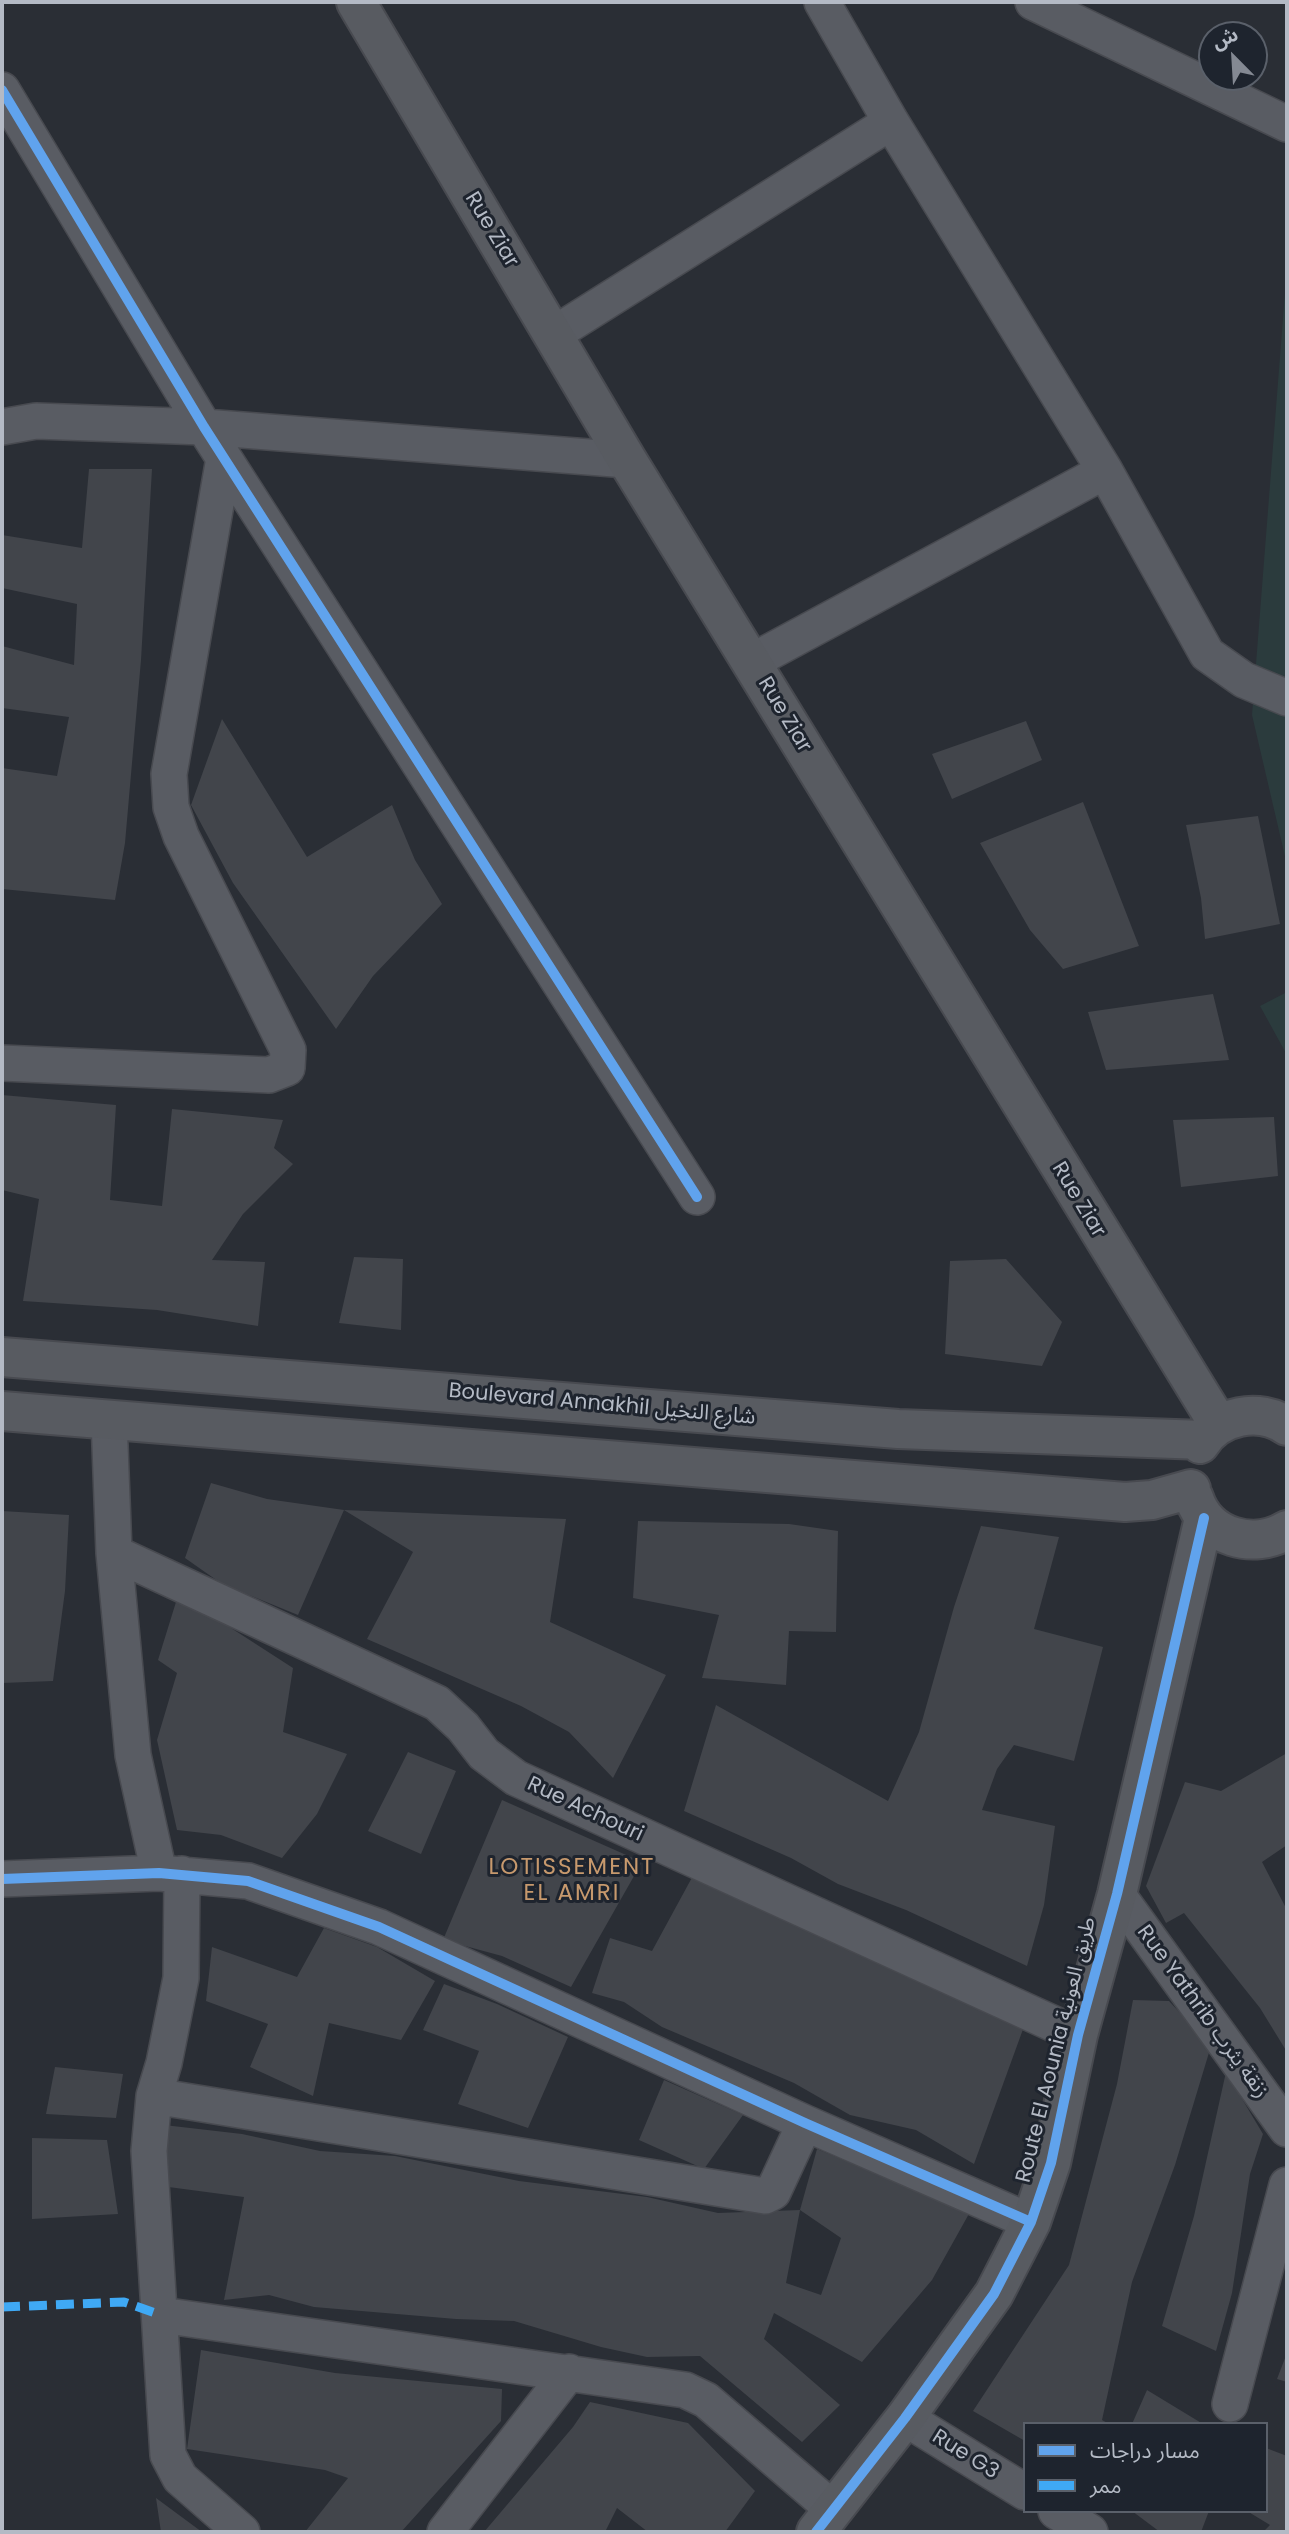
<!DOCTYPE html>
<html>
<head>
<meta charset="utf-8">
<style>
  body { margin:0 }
  #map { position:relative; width:1289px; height:2534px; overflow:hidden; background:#2a2e35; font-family:Poppins,"Noto Sans Arabic",sans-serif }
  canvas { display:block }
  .frame { position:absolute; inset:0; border:4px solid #b4bac5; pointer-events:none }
  .legend { position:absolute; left:1023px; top:2422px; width:245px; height:91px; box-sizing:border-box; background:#1e242e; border:2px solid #5a606a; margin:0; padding:9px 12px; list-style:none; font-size:21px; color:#b4bac5 }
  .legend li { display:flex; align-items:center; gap:14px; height:35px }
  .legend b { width:35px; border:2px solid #5a606a }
  .north { position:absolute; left:1198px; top:21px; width:70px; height:70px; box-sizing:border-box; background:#1e242e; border:2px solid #5a606a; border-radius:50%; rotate:336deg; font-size:19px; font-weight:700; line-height:28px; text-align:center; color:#b4bac5 }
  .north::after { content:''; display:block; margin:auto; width:24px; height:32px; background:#848993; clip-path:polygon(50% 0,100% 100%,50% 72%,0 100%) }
</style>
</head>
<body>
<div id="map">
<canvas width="1289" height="2534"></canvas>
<div class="frame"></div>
<ul class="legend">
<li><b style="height:9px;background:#60a3ed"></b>مسار دراجات</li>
<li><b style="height:9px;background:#3fa9f5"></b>ممر</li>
</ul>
<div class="north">ش</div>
</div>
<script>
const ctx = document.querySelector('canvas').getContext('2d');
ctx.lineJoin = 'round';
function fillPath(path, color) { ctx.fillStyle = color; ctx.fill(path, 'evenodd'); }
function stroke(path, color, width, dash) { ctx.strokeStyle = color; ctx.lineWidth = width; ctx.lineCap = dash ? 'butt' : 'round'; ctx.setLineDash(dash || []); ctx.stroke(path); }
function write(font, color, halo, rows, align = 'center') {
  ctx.font = font + ' Poppins,"Noto Sans Arabic",sans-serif'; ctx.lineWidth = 6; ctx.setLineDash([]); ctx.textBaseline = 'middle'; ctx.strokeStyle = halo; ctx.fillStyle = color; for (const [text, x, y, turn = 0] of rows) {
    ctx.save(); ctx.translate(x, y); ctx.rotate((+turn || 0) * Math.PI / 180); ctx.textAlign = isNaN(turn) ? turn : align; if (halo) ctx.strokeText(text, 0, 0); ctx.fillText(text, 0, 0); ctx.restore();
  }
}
const green = new Path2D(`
  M1287,267V865L1252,715Z
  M1287,992V1055L1260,1006Z`);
const building = new Path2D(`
  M89,469H152L141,660L125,843L115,900L2,889V768L57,776L69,717L2,708V646L74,665L77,604L2,588V535L82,548Z
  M222,719L307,857L392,805L415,860L442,904L373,976L336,1029L233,883L191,805Z
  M1026,721L1042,760L952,799L932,754Z
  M1083,802L1139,946L1063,969L1030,930L980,843Z
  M1258,816L1280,924L1205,939L1201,898L1186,825Z
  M1213,994L1229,1060L1106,1070L1088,1012Z
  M2,1095L116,1105L110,1200L162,1206L172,1109L283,1120L274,1148L293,1164L243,1214L212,1260L265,1262L258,1326L157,1310L23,1301L39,1199L2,1190Z
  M1274,1117L1278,1176L1181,1187L1173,1120Z
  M354,1257L403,1259L401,1330L339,1323Z
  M1006,1259L1062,1322L1042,1366L945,1354L950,1261Z
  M211,1483L267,1499L344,1510L298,1615L222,1584L185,1558Z
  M344,1510L566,1519L550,1622L666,1675L613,1778L569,1732L521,1706L367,1639L413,1552Z
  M2,1511L69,1515L65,1591L53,1681L2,1683Z
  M638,1521L789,1524L838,1531L836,1632L789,1631L786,1685L702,1678L719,1615L633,1598Z
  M981,1526L1059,1537L1034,1629L1103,1647L1074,1761L1014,1745L997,1769L982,1810L1055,1826L1044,1905L1027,1966L906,1910L838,1884L791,1858L684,1811L716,1705L888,1801L919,1732L954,1607Z
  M176,1602L214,1617L293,1668L283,1732L347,1754L317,1814L282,1858L221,1835L177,1830L157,1740L177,1673L158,1660Z
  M408,1752L456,1771L421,1854L368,1831Z
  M1287,1753V1845L1262,1862L1287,1910V2052L1260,2008L1184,1913L1166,1923L1146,1886L1185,1782L1221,1791Z
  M502,1800L642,1862L571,1987L502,1956L443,1940Z
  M695,1872L1026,2021L974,2164L916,2130L850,2115L794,2083L662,2027L624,2002L592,1993L610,1938L652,1951Z
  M324,1928L377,1947L435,1981L401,2040L329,2023L313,2096L250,2067L268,2024L206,2001L212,1947L297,1977Z
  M444,1984L497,2004L568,2037L528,2128L458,2104L479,2051L423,2030Z
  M1133,2000L1169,2001L1211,2046L1175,2165L1132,2282L1102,2420L1109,2424H1025V2441L973,2411L1069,2265L1117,2084Z
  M55,2067L123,2074L116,2118L46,2114Z
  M1226,2072L1263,2134L1250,2174L1232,2293L1216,2351L1162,2326L1194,2216Z
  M664,2080L743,2115L704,2169L639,2140Z
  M164,2125L242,2134L320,2151L395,2156L519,2181L647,2197L718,2213L800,2210L786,2283L821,2295L841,2238L800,2210L817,2149L970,2212L932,2280L862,2362L774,2313L764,2339L840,2405L802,2442L700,2356L647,2357L601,2347L514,2321L456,2319L314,2307L269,2295L224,2300L244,2197L161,2186Z
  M32,2138L107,2140L118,2214L32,2219Z
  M201,2350L335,2373L502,2389L501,2421L401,2532H305L348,2478L325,2470L187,2449Z
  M1287,2353V2382L1277,2379Z
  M1147,2390L1203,2424H1132Z
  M590,2402L688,2423L755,2491L725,2532H648L617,2508L605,2532H484L573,2427Z
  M1266,2448L1287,2456V2532H1263L1270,2525L1247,2511H1266Z
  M156,2498L202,2532H161Z
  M1132,2511H1209L1201,2532H1160Z`);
const street = new Path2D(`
  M822,2L891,122L1105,471L1207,654L1244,680L1287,698
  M1033,2L1287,124
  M2,90L204,427L697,1197
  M554,334L891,122
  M2,427L36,421L204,427L627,460
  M751,662L1105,471
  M2,1063L269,1075L287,1068L288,1050L181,836L171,807L169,774L224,458
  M109,1419L114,1553L133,1755L159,1873
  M114,1553L437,1703L463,1727L484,1754L516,1778L1078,2035
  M182,1874L181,1978L164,2063L154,2096L149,2151L168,2455L180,2478L242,2532
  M2,1879L159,1873L248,1881L379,1927L805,2123L1031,2222
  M1117,1894L1287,2129
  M154,2096L765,2196L773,2192L805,2123
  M161,2315L685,2390L706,2400L834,2510
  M1230,2404L1287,2185
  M905,2418L1025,2492
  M1056,2511L1090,2532
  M445,2532L569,2372`);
const secondary = new Path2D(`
  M356,2L627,460L1219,1425
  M2,1357L898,1429L1203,1440
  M2,1411L1125,1502L1152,1500L1191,1489
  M1200,1444C1218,1415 1259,1407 1287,1426
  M1194,1498C1207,1538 1254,1550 1287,1530
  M816,2532L905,2418L994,2294L1031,2222L1051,2163L1078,2035L1117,1894L1204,1518`);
const quiet = new Path2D(`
  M2,2307L124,2302L161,2315`);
const cycleway = new Path2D(`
  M2,90L204,427L697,1197
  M2,1879L159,1873L248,1881L379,1927L805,2123L1031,2222
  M816,2532L905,2418L994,2294L1031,2222L1051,2163L1078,2035L1117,1894L1204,1518`);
const streetNames = [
  ["Rue Ziar",491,230,59],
  ["Rue Ziar",784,715,59],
  ["Rue Ziar",1078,1200,59],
  ["Boulevard Annakhil شارع النخيل",602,1405,5],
  ["Rue Achouri",585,1810,25],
  ["Rue Yathrib زنقة يثرب",1202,2012,54],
  ["Route El Aounia طريق العونية",1057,2050,-76],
  ["Rue G3",965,2455,32]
];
const neighbourhoodNames = [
  ["LOTISSEMENT",572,1868],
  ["EL AMRI",572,1894]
];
fillPath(green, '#2b3b3d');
fillPath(building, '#42454b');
stroke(street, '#484a50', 38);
stroke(secondary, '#484a50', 42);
stroke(street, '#595c63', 35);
stroke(secondary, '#585b61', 38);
stroke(quiet, '#3fa9f5', 9, [18, 9]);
stroke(cycleway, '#60a3ed', 10);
write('21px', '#b4bac5', '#1e242e', streetNames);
ctx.letterSpacing = '2px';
write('23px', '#c7996d', '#1e242e', neighbourhoodNames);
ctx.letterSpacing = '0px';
</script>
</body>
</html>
